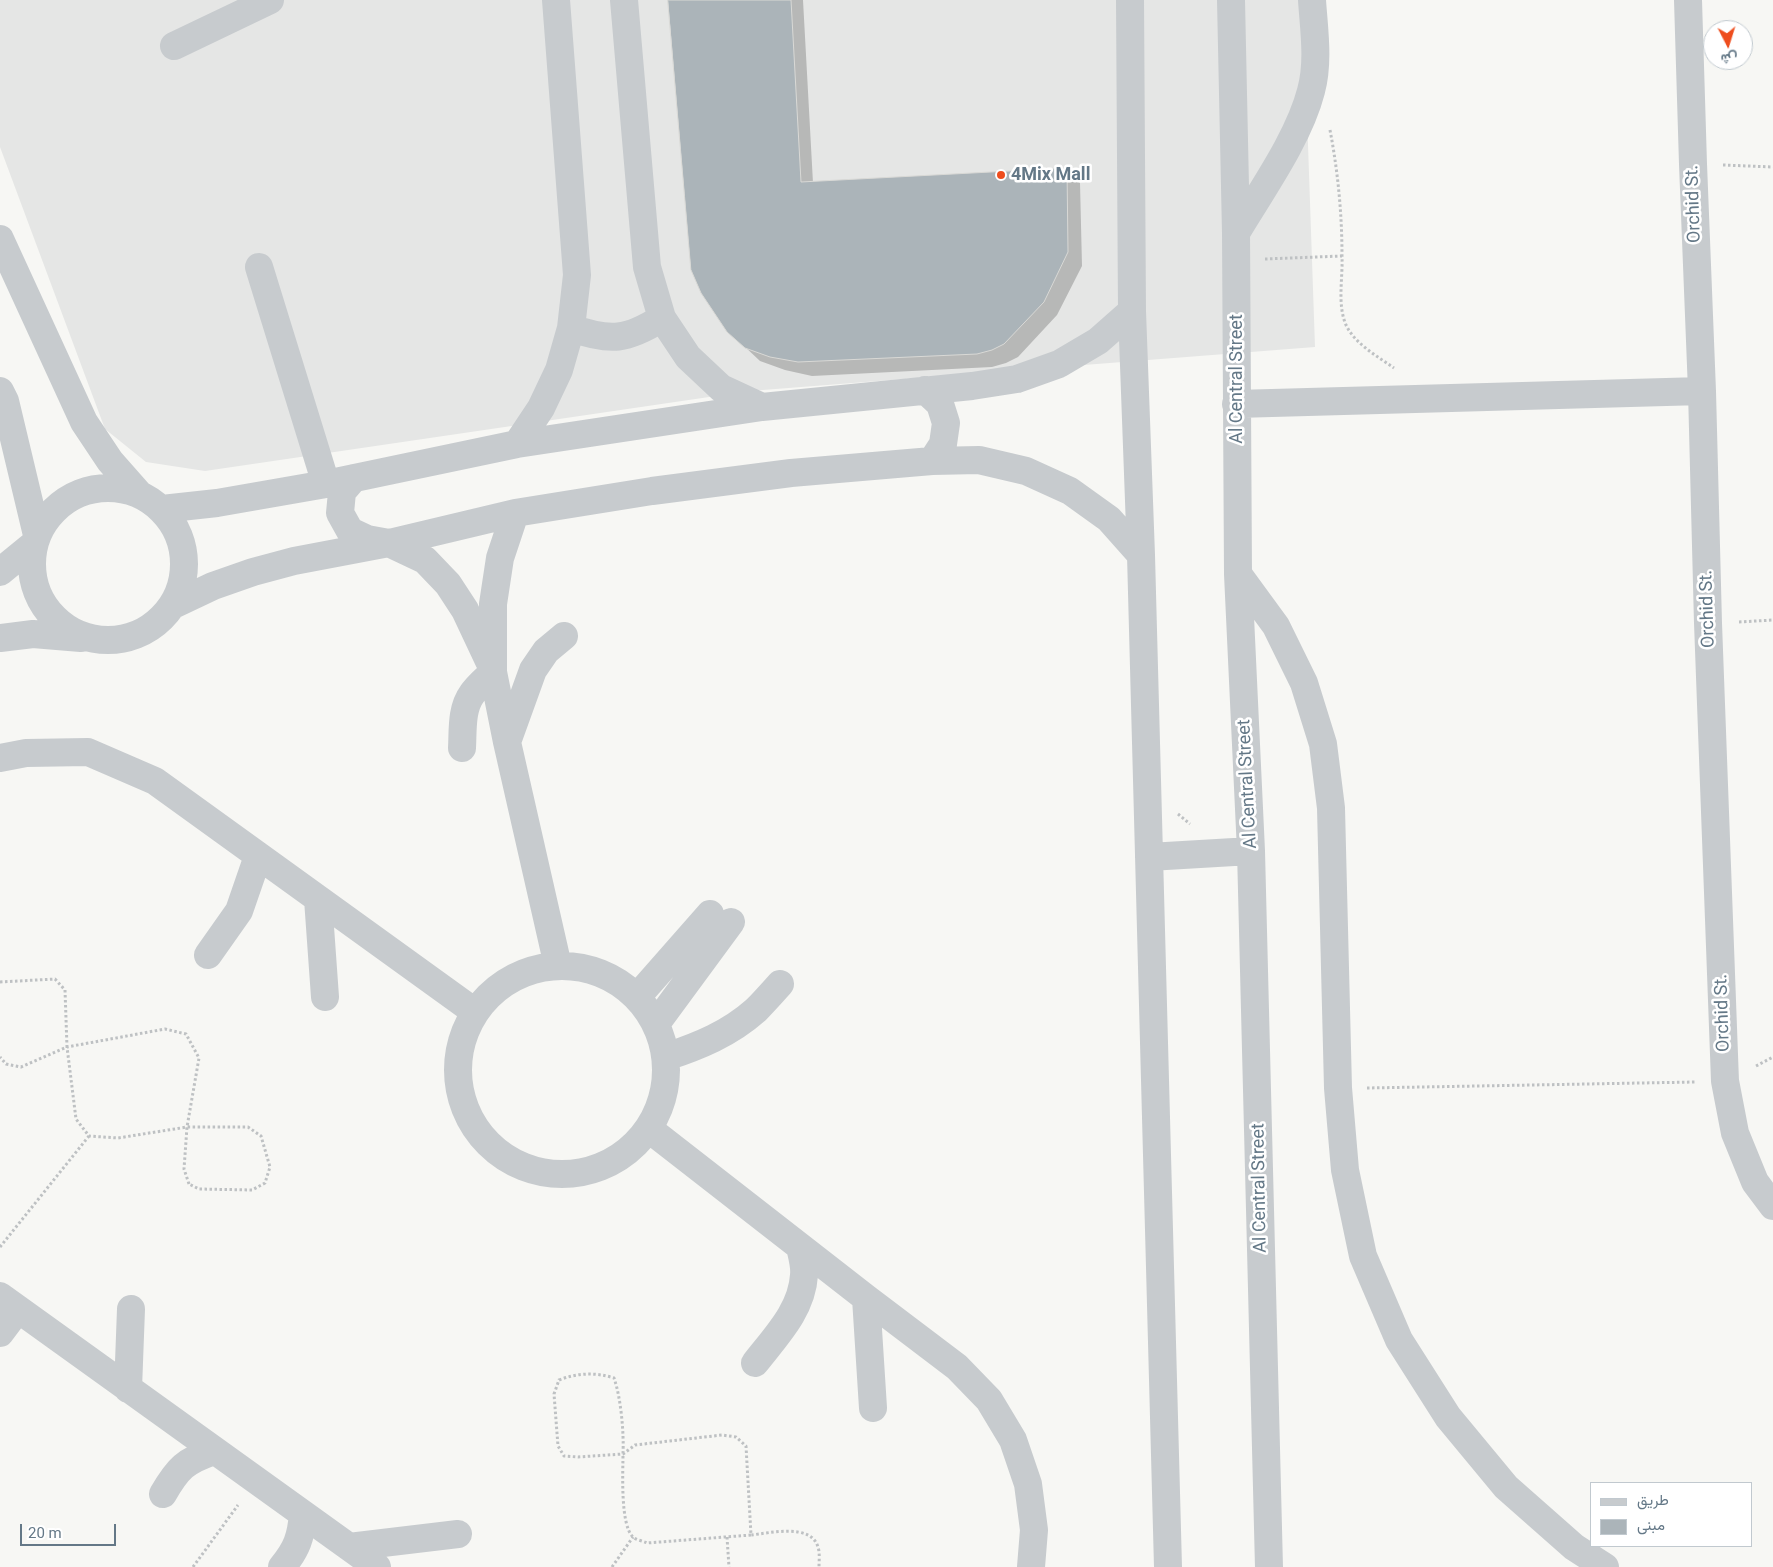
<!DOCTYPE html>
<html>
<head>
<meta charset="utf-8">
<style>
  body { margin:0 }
  #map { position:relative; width:1773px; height:1567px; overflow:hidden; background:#f7f7f4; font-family:Roboto,Vazirmatn,sans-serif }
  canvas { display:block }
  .legend { position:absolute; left:1590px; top:1482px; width:162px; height:65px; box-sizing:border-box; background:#fff; border:1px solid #c1c9cf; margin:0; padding:6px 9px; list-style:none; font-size:15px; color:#647887 }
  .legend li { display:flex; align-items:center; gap:10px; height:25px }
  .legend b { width:25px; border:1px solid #c1c9cf }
  .north { position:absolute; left:1703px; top:20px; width:50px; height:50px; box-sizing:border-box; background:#fff; border:1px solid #c1c9cf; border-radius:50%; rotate:175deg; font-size:14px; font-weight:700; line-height:20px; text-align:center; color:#647887 }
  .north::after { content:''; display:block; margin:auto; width:18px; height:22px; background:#ee4d1d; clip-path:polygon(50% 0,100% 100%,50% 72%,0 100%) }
  .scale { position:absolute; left:20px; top:1524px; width:96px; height:22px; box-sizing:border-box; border:2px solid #647887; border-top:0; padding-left:6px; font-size:15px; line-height:18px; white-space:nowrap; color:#647887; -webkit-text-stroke:4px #fff; paint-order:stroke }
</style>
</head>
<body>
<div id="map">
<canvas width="1773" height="1567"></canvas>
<ul class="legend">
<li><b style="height:6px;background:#c7cbce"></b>طريق</li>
<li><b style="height:14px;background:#abb4b9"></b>مبنى</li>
</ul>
<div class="north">ش</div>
<div class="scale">20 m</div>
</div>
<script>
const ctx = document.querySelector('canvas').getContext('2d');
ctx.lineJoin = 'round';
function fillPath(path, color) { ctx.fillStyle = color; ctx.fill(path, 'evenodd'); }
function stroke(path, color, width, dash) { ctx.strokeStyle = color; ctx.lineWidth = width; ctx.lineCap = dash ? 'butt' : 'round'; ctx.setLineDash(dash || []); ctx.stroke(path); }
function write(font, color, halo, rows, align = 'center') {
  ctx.font = font + ' Roboto,sans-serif'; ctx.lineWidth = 5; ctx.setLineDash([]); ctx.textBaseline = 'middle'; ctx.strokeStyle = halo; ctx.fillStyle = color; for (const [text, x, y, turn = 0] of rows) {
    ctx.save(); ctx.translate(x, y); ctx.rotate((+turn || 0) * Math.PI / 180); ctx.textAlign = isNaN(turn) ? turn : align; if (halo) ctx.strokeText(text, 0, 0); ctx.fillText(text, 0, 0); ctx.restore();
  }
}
const built = new Path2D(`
  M0,0H1303L1315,347L750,391L205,471L146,462L105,429L0,147Z`);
const shadow = new Path2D(`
  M669,0H803L813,183L1067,170L1080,183L1082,266L1057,315L1018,357L1006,363L992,367L812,376L785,370L760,361L743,345Z`);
const building = new Path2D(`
  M668,0H791L801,182L1067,168L1068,252L1044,302L1004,344L992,350L977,354L798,362L770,357L745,348L727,332L701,293L691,270Z`);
const path = new Path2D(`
  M1330,130C1338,172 1342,214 1342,256C1343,278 1337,304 1346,325C1355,344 1377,356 1394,368
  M1723,165L1773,167
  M1265,259L1342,256
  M1739,622L1773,620
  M1178,814L1190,824
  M0,982L55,979L65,990L67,1047L21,1067L6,1064L0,1057
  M1756,1066L1773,1057
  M1367,1088L1696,1082
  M189,1184L184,1169L187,1127L118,1138L89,1136L76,1119L67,1047L165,1029L186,1034L199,1058L187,1127H248L261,1136L270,1167L265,1183L252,1190L199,1189L189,1184
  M0,1247L89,1136
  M751,1535L647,1543C643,1541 636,1540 633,1537C620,1525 623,1471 623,1454C624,1433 621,1398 614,1378C595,1372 577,1373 559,1380L554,1394L558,1446L564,1456L578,1457L623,1454L635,1445L722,1435L736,1437L746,1446L751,1535C770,1533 811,1523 818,1547C820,1553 819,1561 819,1567
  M727,1537L729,1567
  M193,1567L238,1505
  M612,1567L633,1537`);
const minor = new Path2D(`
  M624,0L647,267L662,318L688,357L721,388L762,407
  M1130,0L1132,311L1141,555L1168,1567
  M1231,0L1236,233L1238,574L1251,851L1269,1567
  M1688,0L1693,164L1702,391L1708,623L1725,1081L1735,1133L1755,1182L1773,1206
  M174,46L270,0
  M1236,233C1261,191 1299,138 1311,91C1319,62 1314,30 1312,0
  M0,239L84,422L110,461L140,495
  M259,267L326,484
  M571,328C611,342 627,340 662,318
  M925,390L940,404L946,423L943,444L932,461
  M0,391L5,401L37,535
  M1236,404L1702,391
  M517,444L541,408L559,370L571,328L577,275L556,0
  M354,478L342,492L340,513L350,531L367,539L389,543L425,560L448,584L465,610L489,661
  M32 564a76 76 0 1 1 152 0a76 76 0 1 1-152 0Z
  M162,509L217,503L326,484L517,444L762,407L972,386L1017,379L1059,364L1098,341L1132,311
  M515,513L500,558L493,604V672L507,742L558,966
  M0,572L34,544
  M1238,574L1276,626L1304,683L1323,744L1331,808L1338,1088L1345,1170L1363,1256L1399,1340L1448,1417L1506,1487L1574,1547L1605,1567
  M175,604L213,586L253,572L294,561L389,543L515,513L652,491L791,473L932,461L979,460L1026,471L1070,491L1109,519L1141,555
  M0,638L33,634L81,638
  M507,742L533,670L546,651L564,636
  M462,748C463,731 461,709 472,694C477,686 486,679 493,672
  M0,758L26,753L88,752L155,781L475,1012
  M1149,857L1251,851
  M318,899L325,997
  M208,955L239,911L258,856
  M458 1070a104 104 0 1 1 208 0a104 104 0 1 1-208 0Z
  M637,997L710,914
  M656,1024L731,922
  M666,1057C699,1046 729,1034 756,1010C764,1002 772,993 780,984
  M649,1129L866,1298L957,1367L989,1400L1013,1440L1028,1484L1034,1530L1031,1567
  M0,1296L377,1567
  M866,1298L873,1408
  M0,1333L18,1309
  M755,1363C776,1336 802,1310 804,1275C805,1266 802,1256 800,1247
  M128,1389L131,1309
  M163,1494C178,1468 185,1461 214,1451
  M349,1547L458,1534
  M282,1567C297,1549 301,1537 303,1514`);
const markers = [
  [1001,175,5,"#ee4d1d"]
];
const poiNames = [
  ["4Mix Mall",1011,175]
];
const streetNames = [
  ["Orchid St.",1694,204,-92],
  ["Al Central Street",1237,379,-90],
  ["Orchid St.",1708,609,-92],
  ["Al Central Street",1248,784,-93],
  ["Orchid St.",1723,1013,-92],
  ["Al Central Street",1260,1188,-91]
];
fillPath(built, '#e5e6e5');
fillPath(shadow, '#0003');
fillPath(building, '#abb4b9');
stroke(building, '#d9d9d6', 1);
stroke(path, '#bec1c3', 3, [2.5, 2.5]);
stroke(minor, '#c7cbce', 28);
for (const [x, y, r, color] of markers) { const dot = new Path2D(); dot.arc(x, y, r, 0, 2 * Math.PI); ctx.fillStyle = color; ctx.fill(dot); stroke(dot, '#fff', 2); }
write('bold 18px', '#647887', '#fff', poiNames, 'left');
write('18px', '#647887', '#fff', streetNames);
</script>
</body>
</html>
